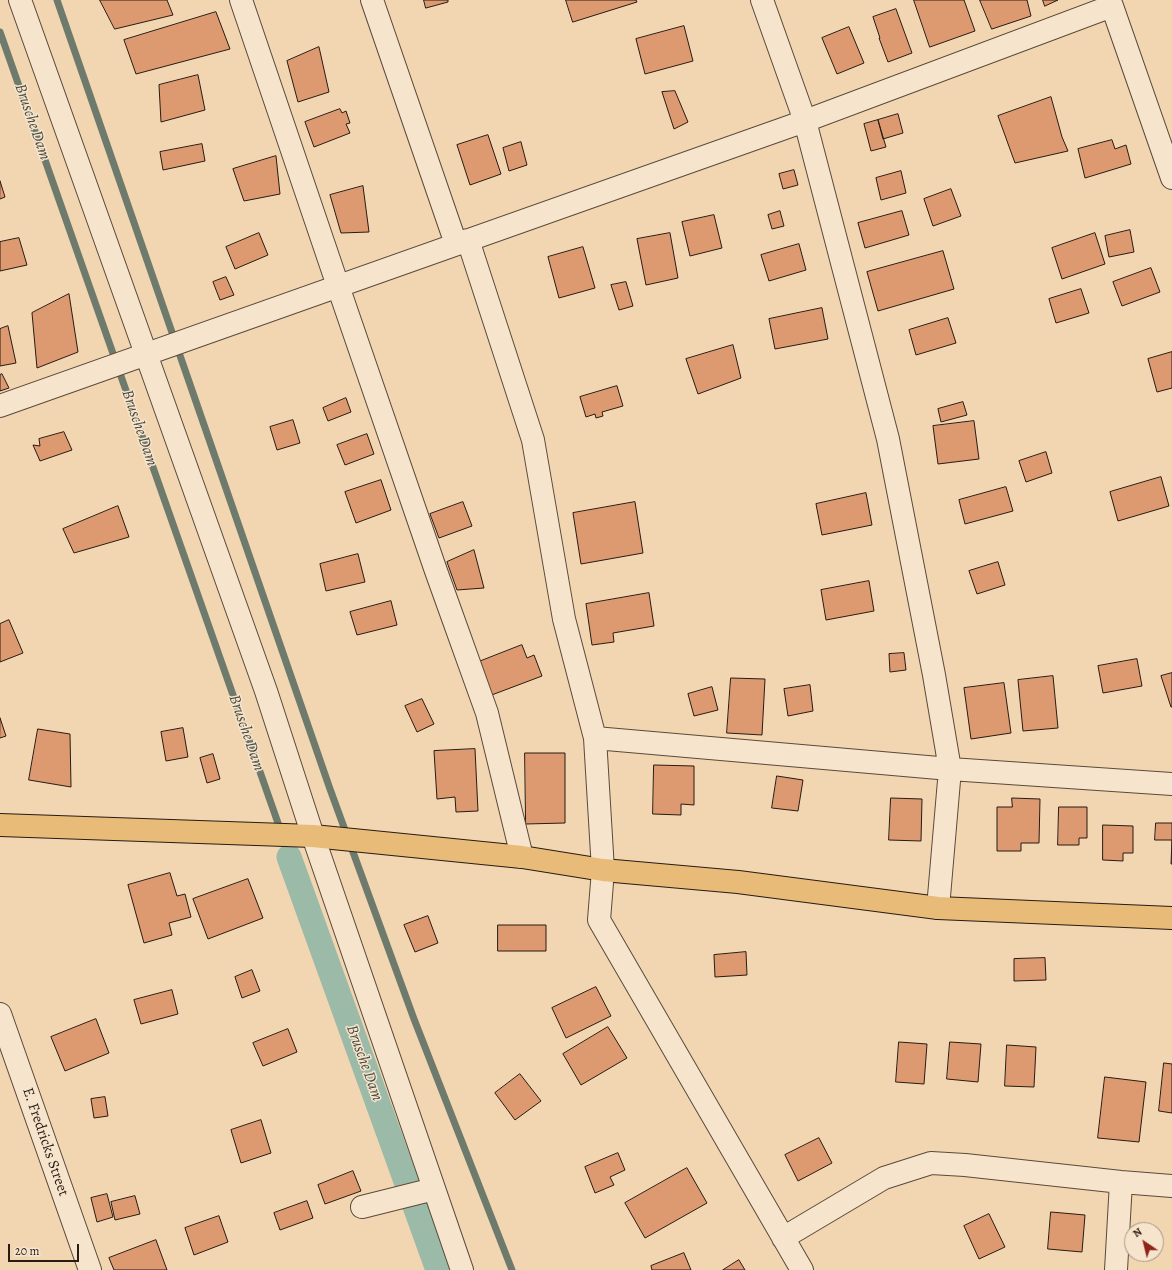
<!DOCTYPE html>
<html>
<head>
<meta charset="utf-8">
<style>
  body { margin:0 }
  #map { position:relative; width:1172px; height:1270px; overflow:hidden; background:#f1d6b1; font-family:Alegreya,serif }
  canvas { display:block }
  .north { position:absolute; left:1124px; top:1222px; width:40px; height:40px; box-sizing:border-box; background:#f6e4cc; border:1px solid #a49482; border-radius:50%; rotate:325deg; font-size:11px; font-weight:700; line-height:16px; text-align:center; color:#281b14 }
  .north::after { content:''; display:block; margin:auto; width:14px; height:18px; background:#8f2418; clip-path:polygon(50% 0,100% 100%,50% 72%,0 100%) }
  .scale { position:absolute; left:8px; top:1244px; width:71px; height:18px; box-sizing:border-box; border:2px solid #281b14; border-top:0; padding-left:5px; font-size:12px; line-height:14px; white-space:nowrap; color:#281b14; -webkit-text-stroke:3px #f6e4cc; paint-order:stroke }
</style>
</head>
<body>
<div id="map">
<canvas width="1172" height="1270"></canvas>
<div class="north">N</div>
<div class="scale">20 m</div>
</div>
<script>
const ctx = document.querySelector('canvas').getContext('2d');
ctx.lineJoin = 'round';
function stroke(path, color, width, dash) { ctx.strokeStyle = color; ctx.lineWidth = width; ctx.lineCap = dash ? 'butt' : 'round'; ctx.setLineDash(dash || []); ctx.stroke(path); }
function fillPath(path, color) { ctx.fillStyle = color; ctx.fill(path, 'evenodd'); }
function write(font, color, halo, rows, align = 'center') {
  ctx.font = font + ' Alegreya,serif'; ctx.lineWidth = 3; ctx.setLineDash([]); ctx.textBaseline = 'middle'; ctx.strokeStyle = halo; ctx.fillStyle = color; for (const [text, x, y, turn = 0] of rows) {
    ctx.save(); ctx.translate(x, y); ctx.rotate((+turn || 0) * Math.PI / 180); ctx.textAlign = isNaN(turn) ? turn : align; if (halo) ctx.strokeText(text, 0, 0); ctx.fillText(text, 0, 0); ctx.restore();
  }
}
const stream = new Path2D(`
  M57,0L330,789L414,1019L512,1270
  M0,32L278,823`);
const canal = new Path2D(`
  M289,857L438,1270`);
const building = new Path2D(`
  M100,0H167L173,15L115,29Z
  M424,0H448V2L426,8Z
  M566,0H636L637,2L573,22Z
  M914,0H964L975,31L930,47Z
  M980,0H1027L1031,16L992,29Z
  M1043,0H1058L1045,6Z
  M896,9L912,53L888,62L879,38H880L873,17Z
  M216,12L230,49L136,74L124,40Z
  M684,26L693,61L645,74L636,39Z
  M849,27L864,63L837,74L822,38Z
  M319,47L329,92L298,102L287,61Z
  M198,75L205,110L161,122L159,85Z
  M675,91L688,122L674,129L662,92Z
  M1051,97L1062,137L1068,151L1015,163L998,116Z
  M340,109L342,113L346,111L350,123L346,124L350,133L314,147L305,122Z
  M898,114L903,133L883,139L878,120Z
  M878,120L886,147L871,151L864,124Z
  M488,135L501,174L470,185L457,145Z
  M1112,140L1115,149L1126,145L1131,164L1085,178L1078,149Z
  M521,142L527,165L509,171L503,148Z
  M202,144L205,161L163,170L160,152Z
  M276,156L280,194L244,201L233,169Z
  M794,170L798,185L783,189L779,174Z
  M901,171L906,193L881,200L876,178Z
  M0,181L5,197L0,199Z
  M363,186L369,232L341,233L330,195Z
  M951,189L961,216L933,226L924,199Z
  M780,211L784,226L772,229L768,215Z
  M902,211L909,235L865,248L858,223Z
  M714,215L722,248L690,256L682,222Z
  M1130,230L1134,252L1109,257L1105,236Z
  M259,233L268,255L235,269L226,247Z
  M670,233L678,278L646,285L637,239Z
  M1095,233L1105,264L1062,279L1052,248Z
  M19,238L27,265L0,271V242Z
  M799,244L806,270L769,281L761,255Z
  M583,247L595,288L559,298L548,257Z
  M943,251L954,289L878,311L867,272Z
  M1151,268L1160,292L1122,306L1113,282Z
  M226,277L234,295L220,300L213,282Z
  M626,282L633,306L619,310L611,285Z
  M1081,289L1089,313L1056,323L1049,299Z
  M69,294L78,352L37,368L32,313Z
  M822,308L828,339L775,349L769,319Z
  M948,318L956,343L916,355L909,330Z
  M8,326L16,363L0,366V329Z
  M733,345L741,378L698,394L686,359Z
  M1172,352V388L1157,392L1148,359Z
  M2,374L9,388L0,391V375Z
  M617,386L623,406L602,412L603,416L596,418L595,414L586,417L580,397Z
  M346,398L351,412L328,421L323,408Z
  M963,402L967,415L941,422L938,409Z
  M293,420L300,443L277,450L270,427Z
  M974,421L979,459L938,464L933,426Z
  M64,432L72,450L40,461L33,445L40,446L39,439Z
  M367,434L374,454L345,465L337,445Z
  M1046,452L1052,473L1026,482L1019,461Z
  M1161,477L1169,506L1118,521L1110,492Z
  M381,480L391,510L356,523L345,492Z
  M1006,487L1013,511L965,524L959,500Z
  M866,493L872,525L822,535L816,504Z
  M463,502L472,526L439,538L430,514Z
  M635,502L643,553L581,564L573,513Z
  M118,506L129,537L74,553L63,529Z
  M474,550L484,588L457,590L447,562Z
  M358,554L365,582L326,591L320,564Z
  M998,562L1005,585L977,594L969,571Z
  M869,581L874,611L826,620L821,590Z
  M649,593L654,626L613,633L614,642L592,645L586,604Z
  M391,601L397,625L357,635L350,612Z
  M9,620L23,653L0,662V624Z
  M522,645L527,658L534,655L542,676L489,696L476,663Z
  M904,653L906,670L890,672L889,654Z
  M1137,659L1142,686L1103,693L1098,666Z
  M1172,673V707H1171L1161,676Z
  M1053,676L1058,728L1023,731L1018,680Z
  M731,678L765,679L762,735L727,733Z
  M1004,683L1011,733L971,739L964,688Z
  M810,685L813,711L788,716L784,689Z
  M712,687L718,710L694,716L688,694Z
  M422,699L434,724L417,732L405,706Z
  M0,718L6,736L0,738Z
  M183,728L188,757L166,761L161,732Z
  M38,729L70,734L71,787L29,780Z
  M475,749L478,811L456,812L455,797L437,799L434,751Z
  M525,753H565V823L526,824Z
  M213,754L220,779L207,783L200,758Z
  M654,765L694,766V805L681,804V815L653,814Z
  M777,776L803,780L798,811L772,808Z
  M891,798L922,799L921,841L889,840Z
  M1012,798L1040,799L1039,843H1021V851H997V807H1012Z
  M1059,807H1087V838H1079V845H1058Z
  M1156,823H1172V864H1171L1172,840H1155Z
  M1103,825L1133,826V853H1123V861L1103,860Z
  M170,873L177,896L185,894L191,917L169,923L172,935L144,943L128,885Z
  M248,879L263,918L208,939L193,899Z
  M428,916L438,943L415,952L404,925Z
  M498,925H546V951H498Z
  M746,952L747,975L715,977L714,955Z
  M1045,958L1046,980L1014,981V959Z
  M252,970L260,991L242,998L235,977Z
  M596,987L611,1016L566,1038L552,1008Z
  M172,990L178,1014L141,1024L134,1000Z
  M96,1019L109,1053L65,1071L51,1037Z
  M608,1027L627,1058L581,1085L563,1054Z
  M288,1029L297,1052L263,1066L253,1043Z
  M899,1042L927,1044L924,1084L896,1082Z
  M950,1042L981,1044L978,1082L947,1079Z
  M1007,1045L1036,1047L1034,1087L1005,1086Z
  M1164,1063L1172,1064V1113L1159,1111Z
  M520,1074L541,1101L515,1120L495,1093Z
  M1105,1077L1146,1082L1139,1142L1098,1138Z
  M105,1097L108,1116L94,1118L91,1099Z
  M261,1120L271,1153L241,1163L231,1130Z
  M819,1138L832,1163L798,1181L785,1155Z
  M618,1153L625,1170L610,1177L614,1185L595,1193L585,1167Z
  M687,1168L707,1203L645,1238L625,1203Z
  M353,1171L361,1191L325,1204L318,1185Z
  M107,1194L113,1217L97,1222L91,1198Z
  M135,1196L140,1214L115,1220L111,1202Z
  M307,1201L313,1218L280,1230L274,1213Z
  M1051,1212L1085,1215L1082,1252L1048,1249Z
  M989,1214L1005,1247L979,1259L964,1226Z
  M219,1216L228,1242L194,1255L185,1228Z
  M156,1240L167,1270H114L109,1258Z
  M684,1253L691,1270H652L651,1266Z
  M739,1260L745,1270H723Z`);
const minor = new Path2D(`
  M20,0L266,691L313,836L462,1270
  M241,0L338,286L436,571L487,713L522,857
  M372,0L456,244
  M762,0L805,121L888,439L934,675L950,769L938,908
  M468,240L533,440L564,619L595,738L603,870L599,920L802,1270
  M0,406L805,121L1112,6L1172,178
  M595,738L950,769L1172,784
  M0,1014L90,1270
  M362,1207L434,1189
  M783,1238L884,1178L931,1163L965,1165L1121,1182L1172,1186
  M1116,1270L1121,1182`);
const major = new Path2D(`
  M0,825L313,836L522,857L603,870L738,882L938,908L1172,918`);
const streetNames = [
  ["E. Fredricks Street",45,1142,71]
];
const waterNames = [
  ["Brusche Dam",32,122,71],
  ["Brusche Dam",139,428,71],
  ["Brusche Dam",246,733,71],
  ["Brusche Dam",364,1063,70]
];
stroke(stream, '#6d7a6c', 7);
stroke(canal, '#9bbaa7', 25);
fillPath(building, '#dd996f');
stroke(building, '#281b14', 1);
stroke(minor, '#5a4a3b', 24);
stroke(major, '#281b14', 24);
stroke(minor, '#f6e4cc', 22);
stroke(major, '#e8bb78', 22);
write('15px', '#281b14', '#f6e4cc', streetNames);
write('italic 16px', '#4a4b40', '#f6e4cc', waterNames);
</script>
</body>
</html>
